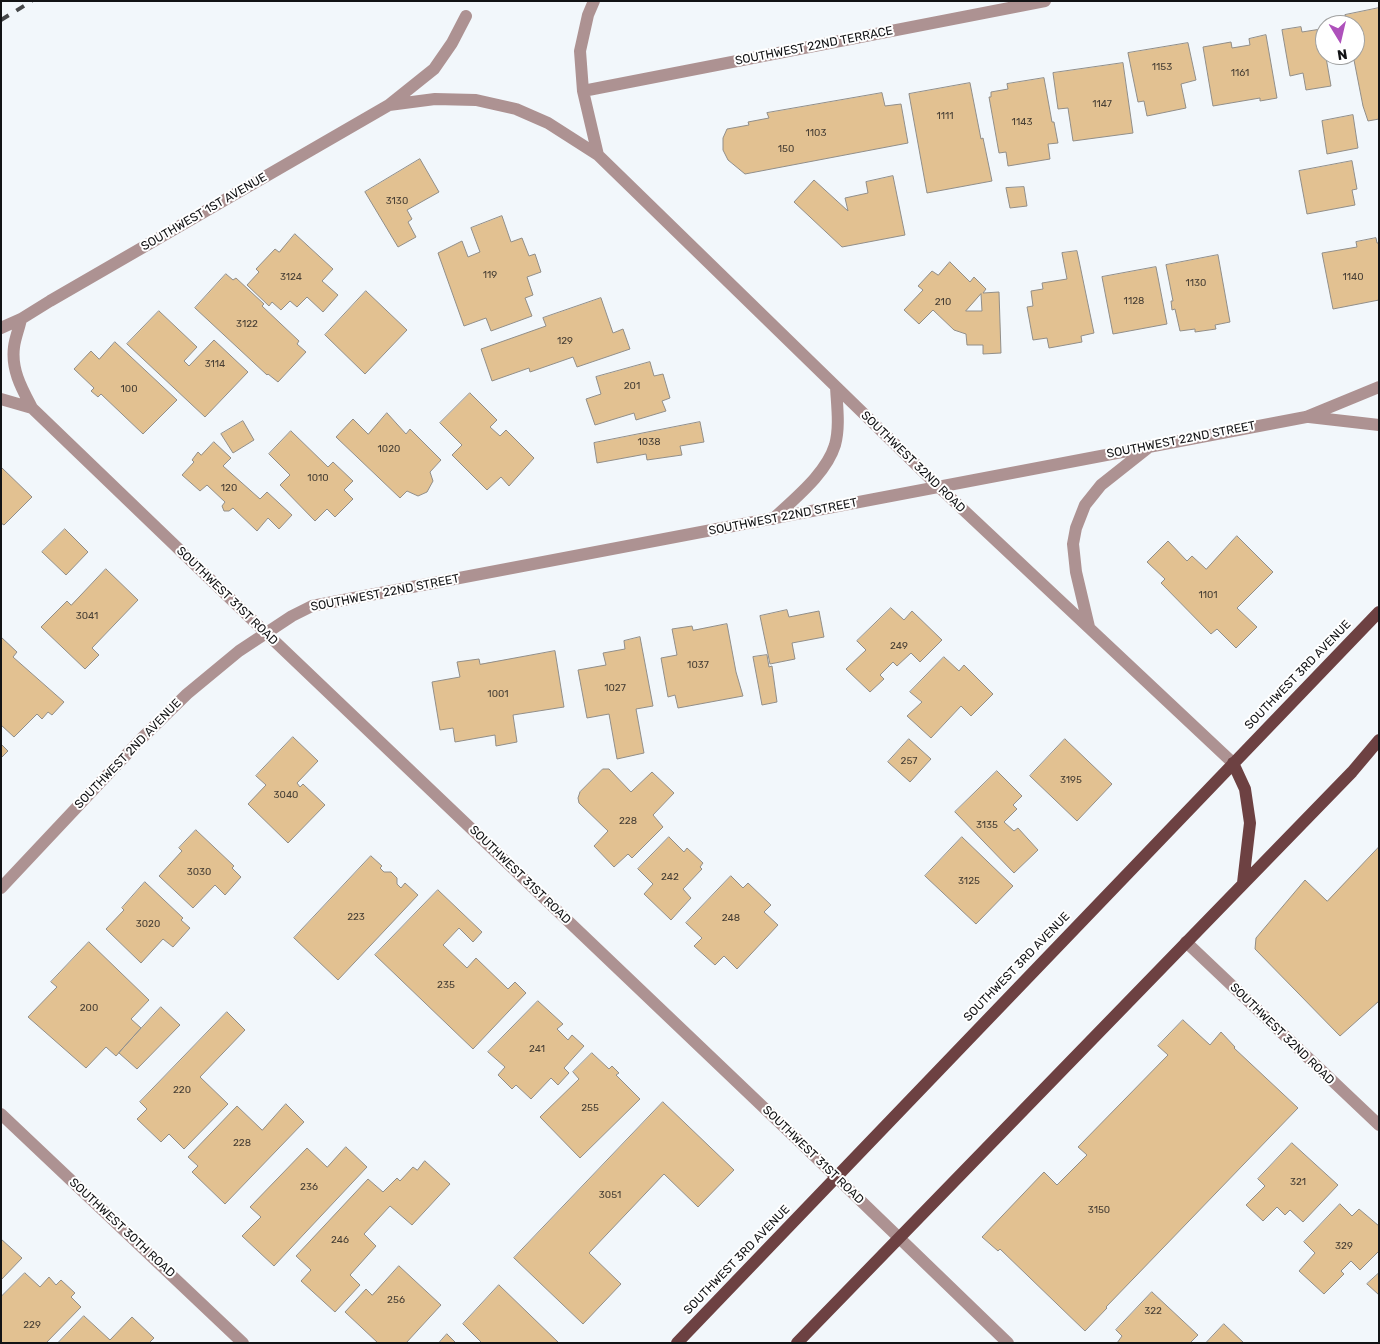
<!DOCTYPE html>
<html>
<head>
<meta charset="utf-8">
<style>
  body { margin:0 }
  #map { position:relative; width:1380px; height:1344px; overflow:hidden; background:#f2f7fb; font-family:Rubik,sans-serif }
  canvas { display:block }
  .frame { position:absolute; inset:0; border:2px solid #121315; pointer-events:none }
  .north { position:absolute; left:1315px; top:15px; width:50px; height:50px; box-sizing:border-box; background:#fff; border:1px solid #a0a1a1; border-radius:50%; rotate:171deg; font-size:14px; font-weight:700; line-height:20px; text-align:center; color:#121315 }
  .north::after { content:''; display:block; margin:auto; width:18px; height:22px; background:#ae51bb; clip-path:polygon(50% 0,100% 100%,50% 72%,0 100%) }
</style>
</head>
<body>
<div id="map">
<canvas width="1380" height="1344"></canvas>
<div class="frame"></div>
<div class="north">N</div>
</div>
<script>
const ctx = document.querySelector('canvas').getContext('2d');
ctx.lineJoin = 'round';
function fillPath(path, color) { ctx.fillStyle = color; ctx.fill(path, 'evenodd'); }
function stroke(path, color, width, dash) { ctx.strokeStyle = color; ctx.lineWidth = width; ctx.lineCap = dash ? 'butt' : 'round'; ctx.setLineDash(dash || []); ctx.stroke(path); }
function write(font, color, halo, rows, align = 'center') {
  ctx.font = font + ' Rubik,sans-serif'; ctx.lineWidth = 4; ctx.setLineDash([]); ctx.textBaseline = 'middle'; ctx.strokeStyle = halo; ctx.fillStyle = color; for (const [text, x, y, turn = 0] of rows) {
    ctx.save(); ctx.translate(x, y); ctx.rotate((+turn || 0) * Math.PI / 180); ctx.textAlign = isNaN(turn) ? turn : align; if (halo) ctx.strokeText(text, 0, 0); ctx.fillText(text, 0, 0); ctx.restore();
  }
}
const building = new Path2D(`
  M1379,8V119L1368,121L1363,106L1353,55H1355V25H1347L1345,15Z
  M1301,27L1302,32L1321,29L1331,86L1306,90L1303,73L1290,76L1282,30Z
  M1266,35L1277,98L1260,101V98L1213,106L1203,47L1231,42L1232,48L1250,45L1249,39Z
  M1188,43L1196,80L1181,84L1186,108L1147,116L1144,101L1138,102L1128,53Z
  M1123,63L1133,133L1073,141L1068,108L1058,109L1053,73Z
  M1044,78L1052,122H1054L1058,143L1048,144L1050,159L1008,166L1006,152L999,153L989,97H991V92L1008,89L1007,84Z
  M970,83L981,139L983,138L992,181L927,193L909,94Z
  M882,93L885,106L901,104L908,143L745,174L728,160L723,150V138L727,129L749,125L748,122L769,118L767,113Z
  M1353,115L1358,148L1327,154L1322,121Z
  M420,159L439,192L407,210L412,219L408,222L416,237L398,247L365,192Z
  M1352,161L1357,189L1352,190L1355,205L1307,214L1299,171Z
  M893,176L905,235L842,247L794,202L814,180L848,211L845,198L868,193L866,182Z
  M1024,187L1027,206L1010,208L1006,188Z
  M502,216L511,242L522,238L529,256L535,254L541,272L527,277L533,295L525,298L532,316L491,331L486,318L464,326L438,253L462,241L468,257L480,252L471,228Z
  M295,234L333,269L322,281L338,295L323,312L307,297L297,307L290,301L281,310L272,302L269,306L247,285L259,272L256,269L275,249L279,252Z
  M1376,238L1377,243H1379V300L1333,309L1322,253L1357,247L1356,242Z
  M1077,251L1094,333L1081,336L1082,342L1049,348L1047,338L1033,340L1027,307L1033,306L1031,291L1043,289L1042,283L1067,279L1062,253Z
  M1218,255L1230,322L1215,325L1216,329L1195,332V329L1180,331L1175,309L1172,310L1171,301H1173L1166,265Z
  M950,262L970,282L974,277L986,289L983,293L999,292L1001,353L983,354V345H967L966,334L954,330L933,310L919,324L904,310L923,290L918,286L932,271L938,275ZM981,294L982,311H966Z
  M1156,267L1167,324L1113,334L1102,277Z
  M226,274L233,280L236,278L264,304L262,306L299,341L297,344L306,352L278,382L268,374L267,375L195,308Z
  M366,291L407,330L365,374L325,335Z
  M601,298L613,333L623,329L630,349L577,367L573,357L530,372L529,368L492,381L481,349L546,326L543,318Z
  M159,311L197,347L184,361L189,366L214,340L248,372L205,417L127,344Z
  M115,342L177,400L143,434L101,394L98,397L91,391L94,388L74,369L91,351L99,359Z
  M650,362L654,376L663,374L670,398L662,401L666,411L636,420L634,413L595,425L586,399L601,394L596,377Z
  M470,393L497,420L490,427L500,436L506,430L534,458L509,486L501,477L487,490L452,455L462,445L440,423Z
  M387,413L406,434L410,429L441,460L430,472L433,481L427,492L418,496L407,491L400,498L336,437L353,419L368,434Z
  M243,421L254,440L233,453L221,434Z
  M700,422L704,442L680,446L682,455L647,460L646,454L597,463L594,443Z
  M291,431L328,467L333,462L353,481L344,490L353,499L335,517L327,509L315,521L280,485L290,475L269,454Z
  M214,442L231,458L223,466L260,499L267,492L292,515L279,529L268,518L257,531L233,508L229,511H224L222,506L225,502L207,485L200,491L182,475L194,462L192,460L198,452L201,455Z
  M1,467L32,497L4,525L1,523Z
  M65,529L88,552L66,575L42,552Z
  M1237,536L1273,572L1237,608L1257,627L1236,648L1217,629L1211,634L1161,583L1165,579L1147,562L1168,541L1187,561L1192,556L1206,569Z
  M106,569L138,600L92,648L99,655L85,669L41,627L67,601L71,605Z
  M891,608L904,620L912,611L942,640L920,662L911,653L897,666L893,662L880,675L884,679L870,692L846,669L866,650L857,641Z
  M787,610L789,617L819,611L824,637L792,643L795,659L770,664L760,616Z
  M727,624L736,672L743,696L678,708L675,695L668,697L661,658L677,655L672,629L692,626L693,630Z
  M1,637L17,652L13,657L64,702L52,715L48,712L42,719L37,714L14,737L1,725Z
  M640,637L653,706L636,709L644,753L617,759L609,714L587,718L578,670L606,665L603,653L625,649L624,641Z
  M555,651L564,707L513,715L517,742L496,746L495,735L455,742L453,728L440,730L432,682L460,677L457,662L479,659L480,664Z
  M767,655L769,667L772,666L777,702L762,705L753,657Z
  M944,657L959,671L964,665L993,694L971,716L961,706L931,738L907,716L922,702L910,692Z
  M293,737L318,761L297,783L300,787L303,784L325,805L288,843L248,804L266,785L256,776Z
  M909,739L931,759L910,782L888,762Z
  M1065,739L1112,784L1077,821L1030,776Z
  M1,744L8,751L1,758Z
  M603,769H609L631,792L652,772L674,793L653,815L663,827L632,858L628,854L614,867L594,846L608,831L579,803L578,798L580,792Z
  M997,771L1022,796L1013,805L1017,809L1004,822L1014,831L1018,828L1038,850L1014,873L955,812Z
  M196,830L234,866L232,868L241,877L225,895L215,885L193,908L159,876L182,851L179,848Z
  M669,837L684,852L687,848L703,863L700,867L702,869L683,889L691,898L671,920L644,894L653,884L638,869Z
  M962,837L1013,886L976,924L925,876Z
  M1379,847V1001L1340,1036L1255,949L1256,938L1305,880L1327,901Z
  M371,856L382,866L380,868L384,872H391L397,878V884L401,888L405,883L418,895L338,980L294,938Z
  M731,876L743,888L748,883L771,905L764,912L778,925L737,969L724,956L715,965L694,946L702,938L686,923Z
  M145,882L183,918L181,920L190,928L173,947L163,939L141,963L106,929L124,910L122,908Z
  M438,890L482,932L473,942L459,928L443,945L467,968L476,958L508,989L515,982L526,993L473,1049L375,955Z
  M89,942L149,1000L131,1019L141,1028L116,1056L106,1047L86,1068L28,1017L57,987L51,982Z
  M538,1001L563,1024L557,1029L568,1040L572,1035L584,1046L564,1068L569,1073L558,1085L551,1078L531,1099L516,1085L512,1089L498,1075L505,1067L488,1052Z
  M161,1007L180,1025L137,1069L119,1053Z
  M227,1012L245,1030L200,1077L228,1104L184,1149L169,1134L161,1142L137,1119L147,1109L140,1102Z
  M1183,1020L1210,1045L1221,1032L1235,1047L1234,1048L1298,1108L1106,1307L1107,1308L1085,1331L1000,1249L998,1251L982,1237L1044,1172L1057,1185L1087,1155L1078,1147L1168,1055L1158,1046Z
  M592,1053L609,1069L612,1066L619,1073L616,1075L640,1099L580,1158L540,1117L579,1079L573,1072Z
  M663,1102L734,1170L698,1207L664,1174L589,1253L621,1284L583,1324L514,1258Z
  M286,1104L304,1122L225,1204L192,1172L198,1166L188,1157L237,1106L262,1130Z
  M1292,1143L1338,1185L1303,1222L1290,1210L1285,1215L1277,1207L1263,1221L1246,1205L1265,1186L1258,1179Z
  M346,1147L367,1167L274,1266L242,1236L261,1217L250,1207L307,1148L327,1167Z
  M425,1161L450,1184L412,1225L390,1206L364,1234L376,1246L350,1275L360,1285L335,1312L301,1281L311,1270L296,1256L368,1179L383,1192L397,1178L400,1181L413,1167L417,1170Z
  M1340,1204L1352,1216L1359,1209L1379,1226V1251L1360,1270L1351,1261L1341,1271L1344,1274L1324,1294L1299,1271L1315,1253L1304,1242Z
  M1,1239L22,1258L1,1280Z
  M399,1266L441,1305L406,1343H378L345,1312L366,1289L372,1295Z
  M25,1273L40,1287L49,1277L56,1285L61,1280L75,1293L71,1297L81,1307L46,1343H1V1297Z
  M1379,1273V1295L1367,1284Z
  M499,1285L559,1343H482L463,1324Z
  M1152,1292L1198,1335L1190,1343H1117L1122,1336L1116,1330Z
  M84,1316L110,1340L132,1317L154,1338L149,1343H58Z
  M1224,1324L1244,1343H1206Z
  M447,1334L456,1343H439Z`);
const minor = new Path2D(`
  M594,1L588,15L580,51L583,91L598,155
  M583,91L1045,1
  M389,105L435,99L476,100L516,109L548,123L598,155L939,487L1233,763
  M21,319C19,329 15,338 14,347C11,370 22,389 32,408L266,633L803,1145L1008,1343
  M1,328L21,319L50,301L389,105L434,69L452,43L466,16
  M1,399L32,408
  M1309,417L1379,425
  M773,519C795,498 826,474 835,445C840,427 837,406 836,387
  M1089,627L1076,572L1073,544L1076,528L1085,505L1101,485L1149,447
  M1,888L142,738L187,694L239,651L292,616L312,606L1306,417L1379,387
  M1186,942L1379,1125
  M1,1114L243,1343`);
const major = new Path2D(`
  M1233,763L1245,789L1250,823L1243,883
  M677,1343L1379,612
  M797,1343L1352,772L1379,740`);
const rail = new Path2D(`
  M1,20L32,1`);
const numberNames = [
  ["1153",1162,67],
  ["1161",1240,73],
  ["1147",1102,104],
  ["1111",945,116],
  ["1143",1022,122],
  ["1103",816,133],
  ["150",786,149],
  ["3130",397,201],
  ["119",490,275],
  ["3124",291,277],
  ["1140",1353,277],
  ["1130",1196,283],
  ["1128",1134,301],
  ["210",943,302],
  ["3122",247,324],
  ["129",565,341],
  ["3114",215,364],
  ["201",632,386],
  ["100",129,389],
  ["1038",649,442],
  ["1020",389,449],
  ["1010",318,478],
  ["120",229,488],
  ["1101",1208,595],
  ["3041",87,616],
  ["249",899,646],
  ["1037",698,665],
  ["1027",615,688],
  ["1001",498,694],
  ["257",909,761],
  ["3195",1071,780],
  ["3040",286,795],
  ["228",628,821],
  ["3135",987,825],
  ["3030",199,872],
  ["242",670,877],
  ["3125",969,881],
  ["223",356,917],
  ["248",731,918],
  ["3020",148,924],
  ["235",446,985],
  ["200",89,1008],
  ["241",537,1049],
  ["220",182,1090],
  ["255",590,1108],
  ["228",242,1143],
  ["321",1298,1182],
  ["236",309,1187],
  ["3051",610,1195],
  ["3150",1099,1210],
  ["246",340,1240],
  ["329",1344,1246],
  ["256",396,1300],
  ["322",1153,1311],
  ["229",32,1325]
];
const streetNames = [
  ["SOUTHWEST 22ND TERRACE",814,46,-11],
  ["SOUTHWEST 1ST AVENUE",204,212,-30],
  ["SOUTHWEST 22ND STREET",1181,440,-11],
  ["SOUTHWEST 32ND ROAD",913,462,44],
  ["SOUTHWEST 22ND STREET",783,517,-11],
  ["SOUTHWEST 22ND STREET",385,593,-11],
  ["SOUTHWEST 31ST ROAD",227,596,44],
  ["SOUTHWEST 3RD AVENUE",1298,675,-46],
  ["SOUTHWEST 2ND AVENUE",128,754,-46],
  ["SOUTHWEST 31ST ROAD",520,875,44],
  ["SOUTHWEST 3RD AVENUE",1017,967,-46],
  ["SOUTHWEST 32ND ROAD",1282,1034,44],
  ["SOUTHWEST 31ST ROAD",813,1155,44],
  ["SOUTHWEST 30TH ROAD",122,1228,43],
  ["SOUTHWEST 3RD AVENUE",737,1260,-46]
];
fillPath(building, '#e2c191');
stroke(building, '#918e89', 1);
stroke(minor, '#ad9292', 12);
stroke(major, '#6d4142', 12);
stroke(rail, '#46484a', 4, [9, 9]);
write('10px', '#463e34', null, numberNames);
write('12px', '#121315', '#fff', streetNames);
</script>
</body>
</html>
